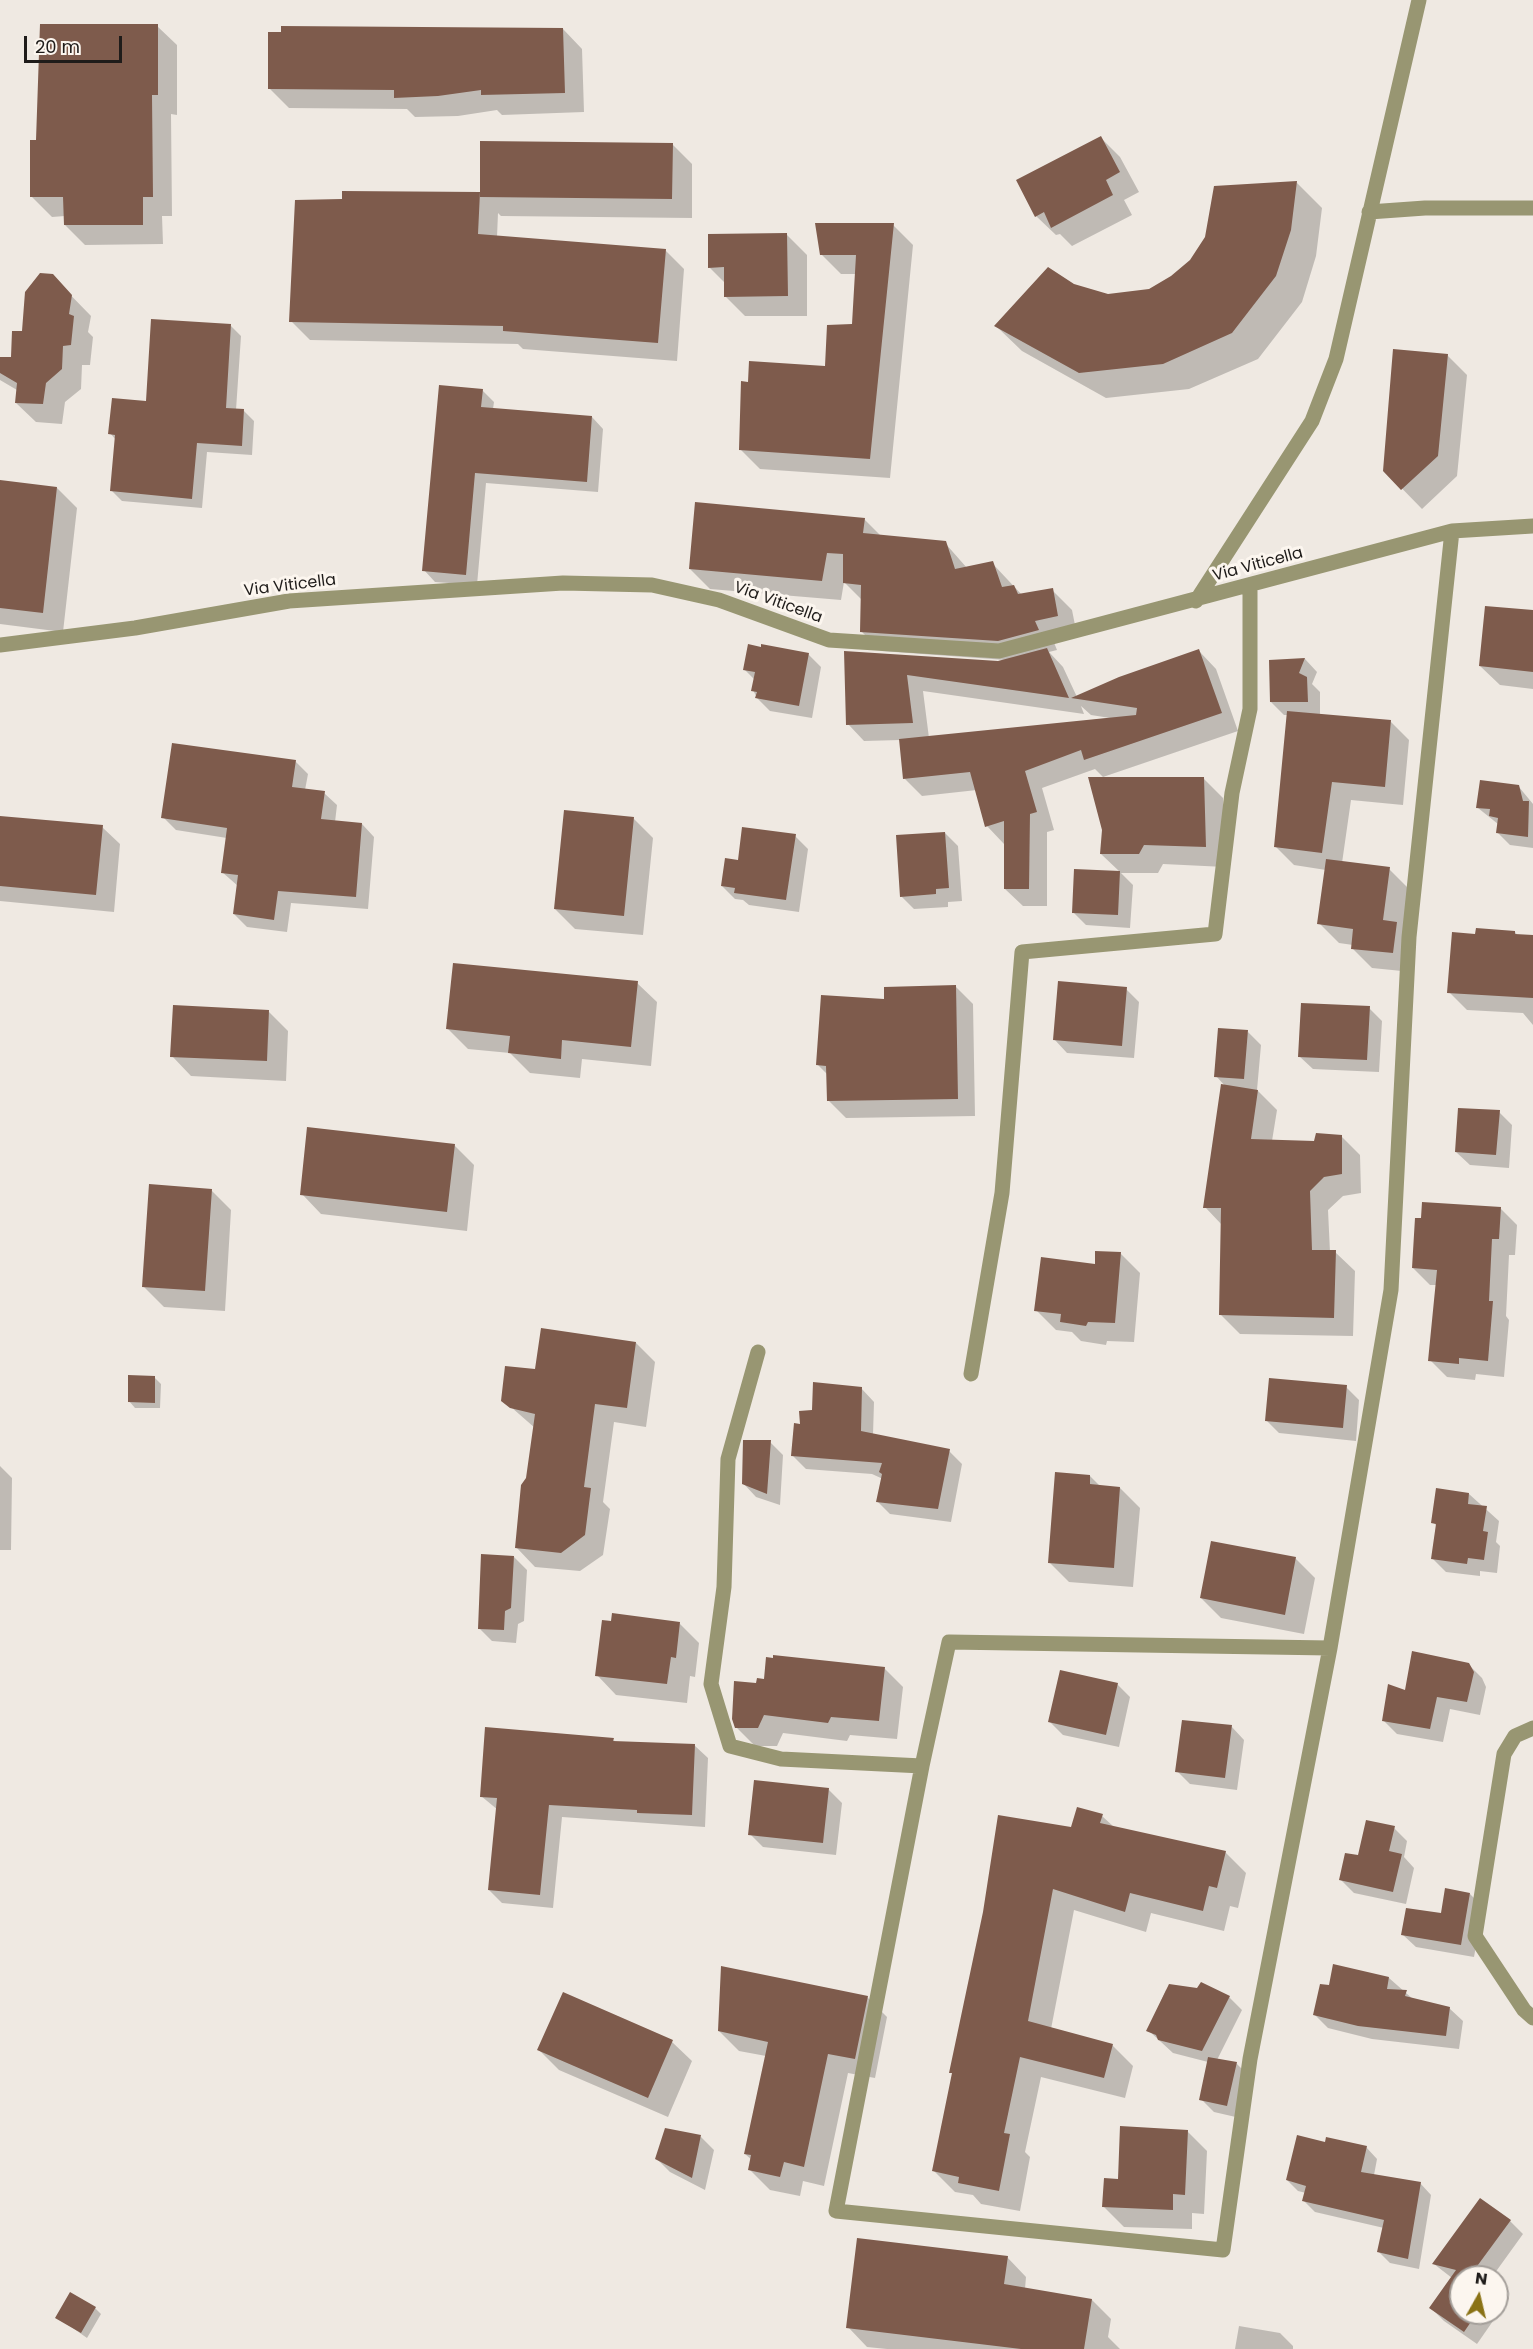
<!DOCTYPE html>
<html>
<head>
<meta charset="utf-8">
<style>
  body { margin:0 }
  #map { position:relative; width:1533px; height:2349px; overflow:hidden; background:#efe9e2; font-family:Poppins,sans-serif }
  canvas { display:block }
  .north { position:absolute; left:1449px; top:2265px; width:60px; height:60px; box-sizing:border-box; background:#fcf6ef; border:2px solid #a49f9a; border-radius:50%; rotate:8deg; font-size:16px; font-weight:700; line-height:24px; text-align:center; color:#1f1c1a }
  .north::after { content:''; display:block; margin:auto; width:21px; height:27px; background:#8a7215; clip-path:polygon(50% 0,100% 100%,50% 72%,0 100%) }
  .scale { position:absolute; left:24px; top:36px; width:98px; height:27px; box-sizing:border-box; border:3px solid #1f1c1a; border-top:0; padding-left:8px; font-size:18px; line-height:21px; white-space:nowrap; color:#1f1c1a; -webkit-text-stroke:4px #fcf6ef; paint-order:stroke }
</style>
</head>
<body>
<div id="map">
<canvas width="1533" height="2349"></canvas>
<div class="north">N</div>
<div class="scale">20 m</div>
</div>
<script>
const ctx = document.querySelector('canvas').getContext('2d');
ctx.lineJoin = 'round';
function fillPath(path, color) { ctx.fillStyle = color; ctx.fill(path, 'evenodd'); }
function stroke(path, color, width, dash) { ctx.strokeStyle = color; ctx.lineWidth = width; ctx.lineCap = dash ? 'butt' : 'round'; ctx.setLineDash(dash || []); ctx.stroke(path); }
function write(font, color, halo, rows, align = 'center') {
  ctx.font = font + ' Poppins,sans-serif'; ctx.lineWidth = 6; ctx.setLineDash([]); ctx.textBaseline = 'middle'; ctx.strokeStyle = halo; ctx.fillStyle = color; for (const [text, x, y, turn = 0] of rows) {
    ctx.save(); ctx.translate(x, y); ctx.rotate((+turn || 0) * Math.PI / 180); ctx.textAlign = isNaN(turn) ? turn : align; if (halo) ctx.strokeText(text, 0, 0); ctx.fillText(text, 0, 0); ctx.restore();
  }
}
const shadow = new Path2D(`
  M157,26L177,45V115L171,114L172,216H162L163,244L85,245L65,225V216L52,217L32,197Z
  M563,29L582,49L584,112L502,115L497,110L458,116L415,117L407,109L289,108L269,88Z
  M1101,138L1120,157L1139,192L1124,200L1132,215L1072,246L1060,234L1056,235L1036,216Z
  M672,144L692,164V218L501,216L498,213L497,237L665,250L684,269L677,361L523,349L518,344L310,340L291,321L479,194L481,196Z
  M1296,182L1322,208L1316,256L1302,302L1258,359L1189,389L1106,398L1022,351L996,326L1073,285L1108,295L1150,290L1172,277Z
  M893,225L913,245L890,478L760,469L740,449L749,383L826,367L853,325L856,274H841L821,254Z
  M787,235L807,255V316H745L725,296V283L709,267Z
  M52,276L91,316L88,332L93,337L90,365H82L81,389L65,402L62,424L36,422L16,403L17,390L0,380V358H12Z
  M231,326L241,336L236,410L244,411L254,421L252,455L207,452L202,508L122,501L112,491L116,440L110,433L147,403Z
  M1447,355L1467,375L1457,476L1422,509L1385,471Z
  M482,390L494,402L493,409L592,417L603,429L598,492L486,483L477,585L435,582L424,570Z
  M0,482L57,488L77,508L63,632L0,624Z
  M864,519L881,536L945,543L967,568L992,563L1022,595L1052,590L1072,610L1077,635L1053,640L1057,650L1049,652L1063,667L1077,697L1199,651L1216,669L1238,731L1103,777L1095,769L1042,788L1054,830L1047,832V906H1023L1005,889L1004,844L987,826L977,790L922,796L904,778L900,740L864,741L848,724L846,653L999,662L1006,660L881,651L862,632V600L844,582L841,600L710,589L690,569ZM923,691L1084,714L1081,706L1091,715L1110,718L929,738Z
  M1533,612V689L1500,685L1480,666Z
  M808,654L821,667L812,718L770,711L757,698L753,690L755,680L744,669Z
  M1305,659L1317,672L1312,684L1320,692V715L1390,721L1409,740L1403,805L1351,800L1342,863L1389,869L1409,889L1412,972L1372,968L1352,948L1353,945L1339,943L1319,923L1326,870L1294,865L1276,847L1288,715H1284L1271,702L1270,662Z
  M295,761L308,774L305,790L324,793L337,805L335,822L362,824L374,837L368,909L291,903L287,932L247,927L234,914L238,886L222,872L227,838L176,830L163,817Z
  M1203,778L1223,798L1225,867L1163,864L1158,873H1121L1133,885L1130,928L1086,925L1073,912L1120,872L1101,854Z
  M1519,787L1533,804V848L1510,845L1497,832L1498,824L1478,808Z
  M0,818L102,827L120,844L114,912L0,901Z
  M633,818L653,838L643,935L575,929L555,909Z
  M945,833L958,846L962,901L948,902V907L914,909L901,896Z
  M795,836L808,849L799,912L749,905L743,900L735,899L722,886L739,861Z
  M1515,932L1518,936L1533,937V1025L1523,1013L1467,1010L1449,992L1477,935Z
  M637,983L657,1002L651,1066L582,1059L580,1078L530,1073L510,1053L468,1049L448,1029Z
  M956,987L973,1004L975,1116L846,1118L828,1100V1075L818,1065L885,1000Z
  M1126,989L1139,1002L1134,1058L1067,1053L1054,1039Z
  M1369,1008L1382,1021L1379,1072L1313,1069L1299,1056Z
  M268,1011L288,1031L286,1081L191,1076L172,1056Z
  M1248,1032L1261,1045L1257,1090L1277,1110L1272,1141L1315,1142L1341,1136L1360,1155L1361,1193L1343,1196L1328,1210L1330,1252H1335L1355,1271L1353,1336L1240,1334L1221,1315L1222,1225L1205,1207L1226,1087L1216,1076Z
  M1499,1112L1512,1125L1509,1168L1470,1165L1456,1152Z
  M454,1145L474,1165L467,1231L321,1214L302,1194Z
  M211,1190L231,1210L225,1311L164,1307L144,1287Z
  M1500,1208L1517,1225L1515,1255H1509L1506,1316L1509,1320L1504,1377L1476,1374L1475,1380L1447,1377L1430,1360L1437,1285H1430L1413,1268L1423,1220Z
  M1120,1253L1140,1273L1134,1342L1107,1341L1106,1345L1081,1341L1072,1332L1056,1330L1036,1310L1096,1266Z
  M636,1343L655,1362L646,1427L614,1422L603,1502L610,1509L603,1555L580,1571L535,1567L516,1547L535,1428L503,1400L536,1371Z
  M154,1377L161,1384L160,1408H135L129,1401Z
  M1346,1387L1359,1400L1356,1441L1279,1433L1266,1420Z
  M861,1388L874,1402L873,1435L949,1451L962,1464L951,1522L890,1514L877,1501L883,1479L872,1474L806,1469L793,1456L802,1425L814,1411Z
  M770,1442L783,1455L780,1505L756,1497L743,1483Z
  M0,1466L12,1478L11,1550H0Z
  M1090,1476L1100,1486L1120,1488L1140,1508L1133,1587L1069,1582L1049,1562Z
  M1469,1494L1499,1521L1496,1542L1500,1546L1497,1573L1480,1571V1576L1446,1572L1432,1558L1437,1526L1433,1522Z
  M514,1557L527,1570L524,1621L518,1624L516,1643L492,1641L479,1628Z
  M1295,1558L1315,1578L1304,1634L1221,1618L1201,1598Z
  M679,1623L699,1643L695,1677L690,1676L687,1703L616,1695L597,1675Z
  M1468,1664L1482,1678L1486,1687L1480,1715L1450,1709L1443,1742L1397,1734L1384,1721L1406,1692Z
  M884,1668L903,1687L897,1739L850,1735L847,1741L783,1733L777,1746H755L736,1727L757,1685L765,1681Z
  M1117,1684L1130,1697L1119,1747L1063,1735L1050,1722Z
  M1231,1726L1244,1740L1237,1790L1190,1784L1177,1771Z
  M613,1739L616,1743L694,1745L708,1758L705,1827L562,1817L553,1908L502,1903L489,1890L498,1810L481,1796Z
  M829,1790L842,1803L836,1855L763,1847L750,1834Z
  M1102,1816L1114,1827L1225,1852L1246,1873L1238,1908L1230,1906L1224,1931L1151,1913L1146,1932L1074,1910L1051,2029L1112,2045L1133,2066L1125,2098L1041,2077L1025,2152L1030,2157L1020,2211L981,2204L973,2195L955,2192L934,2171L953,2075L951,2072L1072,1828Z
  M1394,1828L1407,1841L1404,1857L1414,1868L1406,1904L1354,1893L1341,1880L1359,1857Z
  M1470,1894L1483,1907L1474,1957L1416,1947L1402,1934L1442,1915Z
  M1389,1978L1414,2000L1449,2008L1463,2021L1459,2049L1372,2039L1328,2028L1315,2015L1330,1987Z
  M1166,1990H1198L1229,1997L1242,2010L1217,2060L1236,2063L1249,2076L1240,2118L1214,2112L1201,2099L1208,2062L1173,2053L1148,2030Z
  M563,1994L672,2042L692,2061L668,2117L559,2070L539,2050Z
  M867,1997L887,2017L875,2078L848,2073L824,2186L803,2181L800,2196L770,2190L750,2170L752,2160L745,2154L766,2056L739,2051L719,2031Z
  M1187,2131L1207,2151L1204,2214L1192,2213V2229L1124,2227L1104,2207Z
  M701,2137L714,2150L705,2190L670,2172L657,2159Z
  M1326,2144L1366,2147L1377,2159L1374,2175L1420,2183L1431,2195L1419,2269L1390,2263L1379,2252L1384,2228L1315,2212L1304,2201L1306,2193L1298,2191L1287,2180Z
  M1510,2221L1523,2234L1492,2277H1461V2313H1497V2287L1509,2298L1477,2344L1444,2321L1431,2308L1452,2278L1434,2264Z
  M1007,2257L1026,2277L1025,2289L1092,2300L1111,2319L1108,2337L1120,2349H887L867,2347L848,2327Z
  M95,2308L101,2314L87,2338L57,2317Z
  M1239,2326L1280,2333L1293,2346V2349H1235Z`);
const building = new Path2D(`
  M40,24H158V95H152L153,197H143V225H64L63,197H30V140H36Z
  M281,26L563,28L565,93L481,95V90L438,96L394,98V90L268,89V32H281Z
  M1101,136L1120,172L1106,180L1113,195L1051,228L1044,212L1035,217L1016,180Z
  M480,141L673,143L672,199L480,197Z
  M1297,181L1291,230L1276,276L1232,333L1163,364L1079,373L994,326L1048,267L1074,284L1108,294L1149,289L1171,276L1190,260L1205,237L1214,186Z
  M342,191L480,192L478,234L666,249L658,343L503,331V326L289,322L295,200L342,199Z
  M815,223H894L870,459L739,450L741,381L748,382L749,361L825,366L827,325L852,324L856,255H820Z
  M787,233L788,296L724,297V267L708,268V234Z
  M40,273L53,274L72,295L69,314L74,316L71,345L63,346L62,369L46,383L43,404L15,403L17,383L0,373V357H11L12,331H22L25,292Z
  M151,319L231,324L226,408L244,409L242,446L197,443L192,499L110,491L115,435L108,434L112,398L146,401Z
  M1393,349L1448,354L1438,456L1401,490L1383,471Z
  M439,385L483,389L481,407L592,416L587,482L475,473L466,575L422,571Z
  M0,480L57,487L43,613L0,608Z
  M695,502L865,518L863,533L946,541L955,569L993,561L1002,587L1014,585L1018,594L1053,588L1058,616L1035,621L1039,630L998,641L860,632L861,585L843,583V554L827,553L822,581L689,569Z
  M1485,606L1533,610V672L1479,666Z
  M748,644L761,647V644L809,653L799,706L755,698L757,692L751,691L755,672L743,670Z
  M1047,648L1069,698L907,675L913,723L846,725L844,651L998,661Z
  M1199,649L1222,713L1084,760L1081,750L1025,771L1037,812L1030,814L1029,889H1004V821L985,827L970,772L903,779L899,739L1136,715L1137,708L1071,698L1119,677Z
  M1305,658L1299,673L1307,677L1308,702H1270L1269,660Z
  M1287,711L1391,720L1385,787L1332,782L1322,853L1274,847Z
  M172,743L296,760L292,787L325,791L321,819L362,823L356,897L278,891L274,920L233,914L238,875L221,873L227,828L161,818Z
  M1088,777H1204L1206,847L1144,845L1139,854H1100L1102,830Z
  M1480,780L1519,785L1523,801H1529L1528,837L1496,833L1498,818L1489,816L1490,809L1476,808Z
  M564,810L634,817L624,916L554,909Z
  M0,816L103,825L96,895L0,886Z
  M742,827L796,834L786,900L734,893L735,888L721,886L725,858L738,860Z
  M945,832L949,888L936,889V894L900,897L896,835Z
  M1326,859L1390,867L1383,920L1397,922L1393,953L1351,949L1353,929L1317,924Z
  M1074,869L1120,871L1118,915L1072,913Z
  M1476,928L1515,931V934L1533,935V998L1447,993L1452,932L1475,934Z
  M453,963L638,981L631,1047L562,1040L561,1059L508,1053L510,1036L446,1029Z
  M1058,981L1127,987L1122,1046L1053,1040Z
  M956,985L958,1099L827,1101L826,1066L816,1065L821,995L884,999V987Z
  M1301,1003L1370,1006L1367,1060L1298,1057Z
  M173,1005L269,1010L267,1061L170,1057Z
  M1218,1028L1248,1030L1244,1079L1214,1077Z
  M1221,1084L1258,1090L1251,1139L1314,1141L1316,1133L1342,1135V1174L1324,1177L1310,1191L1312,1250H1336L1334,1318L1219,1315L1221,1208H1203Z
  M1458,1108L1500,1110L1496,1155L1455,1152Z
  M307,1127L455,1144L447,1212L300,1195Z
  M149,1184L212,1189L205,1291L142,1287Z
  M1422,1202L1501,1207L1499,1239H1492L1489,1301H1493L1488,1361L1459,1358V1364L1428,1361L1437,1270L1412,1268L1415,1218H1421Z
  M1095,1251L1121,1252L1115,1323L1088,1322L1086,1326L1060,1322L1061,1314L1034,1311L1041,1257L1095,1264Z
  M541,1328L636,1342L627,1408L595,1404L584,1487L591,1488L585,1535L561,1553L515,1548L521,1485L526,1478L535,1414L510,1408L501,1401L505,1366L535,1369Z
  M128,1375L155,1376V1403L128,1402Z
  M1269,1378L1347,1385L1343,1428L1265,1421Z
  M813,1382L862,1387L861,1431L950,1449L938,1509L876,1502L882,1474L879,1472L882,1463L791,1456L794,1423L800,1424L799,1411L812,1410Z
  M743,1440H771L767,1494L742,1484Z
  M1055,1472L1090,1475V1484L1120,1487L1114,1568L1048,1563Z
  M1436,1488L1469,1493L1468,1504L1487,1506L1483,1531L1488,1532L1484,1560L1468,1558L1467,1564L1431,1559L1436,1524L1431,1523Z
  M1211,1541L1296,1557L1285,1615L1200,1598Z
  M481,1554L514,1556L511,1608L505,1611L504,1630L478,1629Z
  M612,1613L680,1622L676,1658L671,1657L667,1684L595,1676L602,1620L611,1621Z
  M1412,1651L1469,1663L1474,1672L1467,1702L1437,1697L1430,1729L1382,1721L1388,1684L1405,1690Z
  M773,1655L885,1667L879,1721L831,1717L828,1723L764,1715L758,1728H735L732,1719L734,1681L756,1683L757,1678L764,1679L766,1657L773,1658Z
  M1060,1670L1118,1683L1106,1735L1048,1722Z
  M1182,1720L1232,1725L1225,1778L1175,1772Z
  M485,1727L614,1738L613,1741L695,1744L692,1815L637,1813V1810L549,1805L540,1895L488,1890L497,1798L480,1797Z
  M754,1780L829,1788L823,1843L748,1835Z
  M1077,1807L1103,1814L1100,1823L1226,1851L1217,1888L1209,1886L1203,1911L1130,1893L1125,1912L1053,1889L1028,2021L1113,2044L1104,2078L1020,2057L1004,2133L1010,2134L999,2191L958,2183L959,2177L932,2171L952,2073H949L983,1912L998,1815L1071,1827Z
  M1366,1820L1395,1826L1389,1851L1402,1854L1393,1892L1339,1880L1345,1853L1358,1855Z
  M1445,1888L1470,1893L1461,1945L1401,1935L1406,1908L1441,1913Z
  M1333,1964L1389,1977L1387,1989L1407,1990L1405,1996L1450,2007L1446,2036L1358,2026L1313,2015L1320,1984L1329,1985Z
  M721,1966L868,1996L855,2059L828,2054L804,2167L784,2162L780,2177L748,2170L751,2155L744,2154L768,2042L718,2031Z
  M1201,1982L1230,1996L1202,2051L1158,2040L1156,2035L1146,2031L1169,1984L1197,1988Z
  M563,1992L673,2040L648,2098L537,2050Z
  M1208,2057L1237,2062L1227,2106L1199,2100Z
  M1120,2126L1188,2130L1185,2195L1173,2194V2210L1102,2207L1104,2178L1118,2179Z
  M665,2128L701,2135L692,2178L655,2159Z
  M1297,2135L1325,2142L1326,2137L1367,2146L1361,2172L1421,2182L1408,2259L1377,2252L1384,2220L1302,2201L1306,2186L1286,2180Z
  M1480,2198L1511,2220L1475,2269L1486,2277H1461V2313H1477L1464,2332L1429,2308L1456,2270L1432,2264Z
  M857,2238L1008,2256L1004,2284L1092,2299L1084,2349H1021L846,2328Z
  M70,2292L96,2307L81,2333L55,2318Z`);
const street = new Path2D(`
  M1369,212L1425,208H1533
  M1196,601L1312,421L1336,359L1419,0
  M0,645L135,628L289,601L563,583L652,585L719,600L829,640L999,651L1452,531L1533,526
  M758,1352L728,1459L724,1587L711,1684L730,1746L781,1759L922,1766
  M971,1374L1002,1193L1022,952L1215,934L1232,793L1250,709V585
  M1330,1648L949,1642L922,1766L836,2211L1223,2250L1250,2059L1330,1648L1391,1290L1409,937L1452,531
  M1533,1728L1515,1736L1504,1754L1475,1936L1524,2010L1533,2018`);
const streetNames = [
  ["Via Viticella",1258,565,-15],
  ["Via Viticella",290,586,-7],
  ["Via Viticella",778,603,20]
];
fillPath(shadow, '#0003');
fillPath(building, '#7e5b4c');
stroke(street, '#989672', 15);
write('16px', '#1f1c1a', '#fcf6ef', streetNames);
</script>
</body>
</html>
